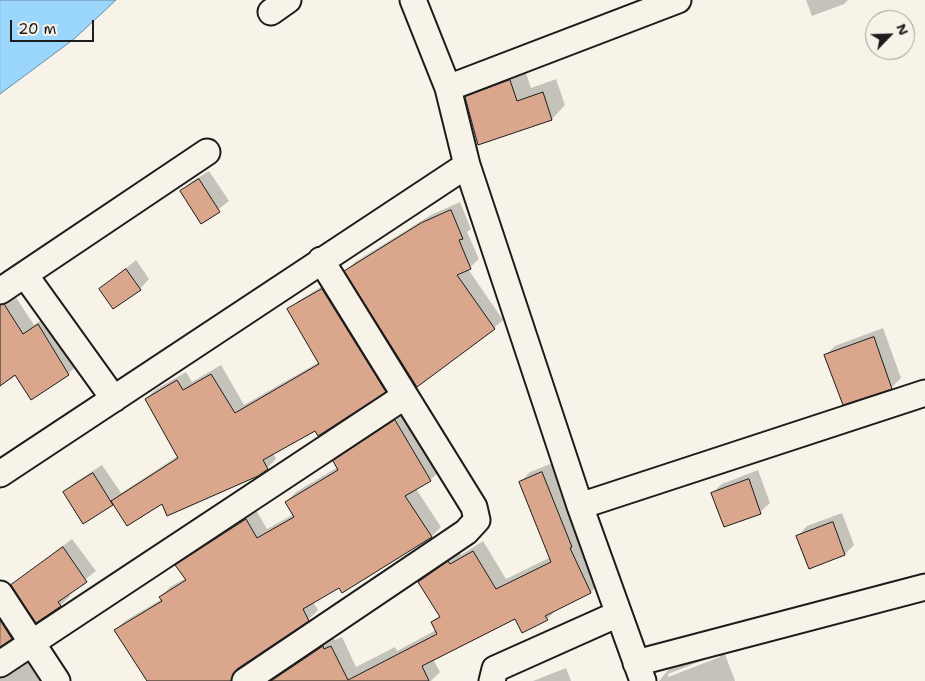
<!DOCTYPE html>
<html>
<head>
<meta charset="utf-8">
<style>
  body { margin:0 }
  #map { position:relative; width:925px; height:681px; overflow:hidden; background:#f7f3e8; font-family:"Shantell Sans",sans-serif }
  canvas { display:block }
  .north { position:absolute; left:865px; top:10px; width:50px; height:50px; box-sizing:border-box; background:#f7f3e8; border:1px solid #9f9d96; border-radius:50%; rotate:66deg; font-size:14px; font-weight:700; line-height:20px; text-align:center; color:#1c1c1c }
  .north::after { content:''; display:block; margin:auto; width:18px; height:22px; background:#1c1c1c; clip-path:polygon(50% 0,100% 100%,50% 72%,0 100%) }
  .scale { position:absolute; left:10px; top:20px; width:84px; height:22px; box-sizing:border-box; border:2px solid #1c1c1c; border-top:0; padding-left:6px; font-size:15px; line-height:18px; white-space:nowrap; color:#1c1c1c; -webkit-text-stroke:4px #f7f3e8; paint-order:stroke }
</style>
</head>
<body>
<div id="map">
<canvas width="925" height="681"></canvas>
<div class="north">N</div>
<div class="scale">20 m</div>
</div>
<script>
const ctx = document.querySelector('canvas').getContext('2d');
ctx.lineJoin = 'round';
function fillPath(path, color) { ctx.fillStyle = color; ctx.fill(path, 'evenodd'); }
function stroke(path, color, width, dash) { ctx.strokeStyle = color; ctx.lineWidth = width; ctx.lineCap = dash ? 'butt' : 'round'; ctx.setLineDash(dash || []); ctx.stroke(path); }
const water = new Path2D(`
  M0,0H116L74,39L0,94Z`);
const shadow = new Path2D(`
  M806,0H848L844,4L812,16Z
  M524,67L531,88L556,79L565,105L552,119L466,97L480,84Z
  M209,171L229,201L202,222L182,191L191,182Z
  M460,202L471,229L467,232L479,259L468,269L503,320L494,328L346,271L355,262L431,215Z
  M136,260L149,279L140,289H101Z
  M331,281L394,382L385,391L273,453L276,459L267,468L162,503L112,504L64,492L74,483L102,465L121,493L178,456L146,399L155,390L186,372L192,382L221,365L244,405L319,362L289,310L298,301Z
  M15,296L34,325L49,315L78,364L68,374L17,375L0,386V306Z
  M883,328L901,378L892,387L843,403L826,355L835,346Z
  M405,411L440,471L430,480L416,489L441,527L432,536L313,602L318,610L308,620L232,673L217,681H148L115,630L125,621L162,599L160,597L170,587L186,578L177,565L186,556L256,510L267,529L294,514L286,502L296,492L338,467L334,461L344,452Z
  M553,463L601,581L591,592L558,608L547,619L515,617L433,659L440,672L431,681H272L280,673L333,637L335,640L342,637L356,667L395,647L397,651L436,630L432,622L440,615L420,582L430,572L459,552L461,555L483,541L506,579L551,557L520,482L530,472Z
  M758,470L770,503L760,512L712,493L722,484Z
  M842,513L854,545L845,554L810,568L798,536L807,526Z
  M72,539L96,571L68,593L70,596L61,605L36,621L12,585Z
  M0,600L19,630L0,645Z
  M723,649L735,681H659L668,670ZM719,654L720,657L668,677V674Z
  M32,658L47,681H0V674Z
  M566,668L571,681H533Z`);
const building = new Path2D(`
  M510,80L517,101L543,92L552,120L478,145L465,97Z
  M199,179L220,212L201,224L180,191Z
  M451,210L463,239L459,240L471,269L457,275L495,329L417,387L344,271L421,223Z
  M126,269L141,290L113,309L99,289Z
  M322,289L386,392L318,436L315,431L263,460L268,469L258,476L167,516L162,504L127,526L111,501L178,458L145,399L177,380L183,390L211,374L235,413L319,364L287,309Z
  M4,304L23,334L38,324L69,375L31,400L15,375L0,386V305Z
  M874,337L892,389L843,405L824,355Z
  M395,420L431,481L405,496L432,537L342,593L339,588L303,609L309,621L237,669L231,681H147L114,630L162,601L159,597L186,580L175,565L246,519L257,538L294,517L285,502L338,470L333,461Z
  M542,472L572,547L570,548L591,593L545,616L548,620L522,633L515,619L422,666L429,681H271L323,646L324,649L331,646L348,680L437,634L431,622L440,617L418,582L448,561L450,564L473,551L496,589L551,562L519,482Z
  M93,473L113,505L83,524L63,492Z
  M749,479L761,514L724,527L711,493Z
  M833,522L845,555L809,569L796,536Z
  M63,547L87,582L58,602L61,606L36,623L11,585Z
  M0,620L12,639L0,647Z`);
const minor = new Path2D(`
  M413,0L448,88L467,165L580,506L643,681
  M271,12L288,0
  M448,88L678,0
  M25,275L114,399
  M0,291L207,152
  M0,474L467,165
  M580,506L925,393
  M0,594L57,681
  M636,663L925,587
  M0,664L405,396
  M245,681L466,532L477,520L474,507L321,260
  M492,681L495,669L618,614`);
fillPath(water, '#9bd7fc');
stroke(water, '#688ca2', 1);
fillPath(shadow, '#0003');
fillPath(building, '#daa78d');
stroke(building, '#1c1c1c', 1);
stroke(minor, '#1c1c1c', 29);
stroke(minor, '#f7f3e8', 25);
</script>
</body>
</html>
